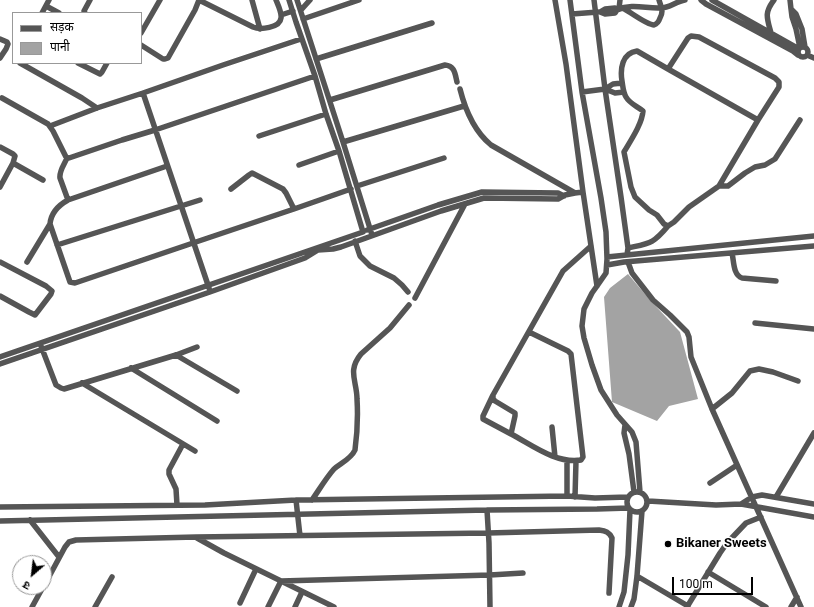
<!DOCTYPE html>
<html>
<head>
<meta charset="utf-8">
<style>
  body { margin:0 }
  #map { position:relative; width:814px; height:607px; overflow:hidden; background:#fff; font-family:Roboto,"Noto Sans Devanagari",sans-serif }
  canvas { display:block }
  .legend { position:absolute; left:12px; top:12px; width:130px; height:52px; box-sizing:border-box; background:#fff; border:1px solid #999; margin:0; padding:5px 7px; list-style:none; font-size:12px; color:#000 }
  .legend li { display:flex; align-items:center; gap:8px; height:20px }
  .legend b { width:20px; border:1px solid #999 }
  .north { position:absolute; left:12px; top:555px; width:40px; height:40px; box-sizing:border-box; background:#fff; border:1px solid #999; border-radius:50%; rotate:208deg; font-size:11px; font-weight:700; line-height:16px; text-align:center; color:#000 }
  .north::after { content:''; display:block; margin:auto; width:14px; height:18px; background:#000; clip-path:polygon(50% 0,100% 100%,50% 72%,0 100%) }
  .scale { position:absolute; left:672px; top:577px; width:81px; height:18px; box-sizing:border-box; border:2px solid #000; border-top:0; padding-left:5px; font-size:12px; line-height:14px; white-space:nowrap; color:#000; -webkit-text-stroke:3px #fff; paint-order:stroke }
</style>
</head>
<body>
<div id="map">
<canvas width="814" height="607"></canvas>
<ul class="legend">
<li><b style="height:5px;background:#555"></b>सड़क</li>
<li><b style="height:11px;background:#a3a3a3"></b>पानी</li>
</ul>
<div class="north">उ</div>
<div class="scale">100 m</div>
</div>
<script>
const ctx = document.querySelector('canvas').getContext('2d');
ctx.lineJoin = 'round';
function fillPath(path, color) { ctx.fillStyle = color; ctx.fill(path, 'evenodd'); }
function stroke(path, color, width, dash) { ctx.strokeStyle = color; ctx.lineWidth = width; ctx.lineCap = dash ? 'butt' : 'round'; ctx.setLineDash(dash || []); ctx.stroke(path); }
function write(font, color, halo, rows, align = 'center') {
  ctx.font = font + ' Roboto,sans-serif'; ctx.lineWidth = 3.5; ctx.setLineDash([]); ctx.textBaseline = 'middle'; ctx.strokeStyle = halo; ctx.fillStyle = color; for (const [text, x, y, turn = 0] of rows) {
    ctx.save(); ctx.translate(x, y); ctx.rotate((+turn || 0) * Math.PI / 180); ctx.textAlign = isNaN(turn) ? turn : align; if (halo) ctx.strokeText(text, 0, 0); ctx.fillText(text, 0, 0); ctx.restore();
  }
}
const water = new Path2D(`
  M628,274L650,300L680,332L698,399L669,406L657,421L612,402L604,297L610,288Z`);
const minor = new Path2D(`
  M199,0L253,27C260,30 280,28 281,18C282,13 278,5 276,0
  M252,0L260,29
  M297,0L343,142L372,235
  M555,0L566,64L583,192L597,286
  M570,0L582,92L601,198L606,232L607,259L606,273L597,286L592,293L584,309L582,326L584,338L592,365L601,390L617,415L632,432L636,442L640,492
  M594,0L605,89L621,197L628,248L627,255
  M701,0L706,4L793,51L798,55
  M712,0L799,49
  M790,0L791,9L796,14L802,29L805,47
  M46,6L59,13
  M623,8C630,12 647,25 654,25C657,24 659,21 660,18C664,11 661,7 659,0
  M619,9L620,0
  M791,9L792,17L796,29L800,48
  M301,10L310,0
  M617,10L615,13L605,14L600,12L605,9L615,8L617,10C633,3 646,9 661,8C669,8 677,1 685,0
  M42,13L49,0
  M85,13L84,11L90,0
  M572,14L598,12
  M281,15L293,11
  M303,19L359,0
  M141,33L160,0
  M771,33C767,18 764,13 774,0
  M691,36L699,37L775,78L779,82V87L758,120L719,186L689,207L674,222L668,226L664,224L657,215L649,210L635,197L631,187L624,152C631,140 642,124 643,111C637,106 630,104 626,97C623,92 623,87 622,81C620,69 622,53 637,51L668,69L688,38Z
  M0,39L7,42L8,44L6,49L0,58
  M141,45L163,59H165L168,58L195,10L199,0
  M798 52a5 5 0 1 1 10 0a5 5 0 1 1-10 0Z
  M807,55L814,58
  M316,59L432,23
  M20,63L82,98L97,108
  M78,63L100,74L102,72L107,63
  M668,69L758,120
  M622,83L613,84L605,89L615,93L624,92
  M460,89C465,109 474,131 491,145L575,193L583,192
  M582,92L605,89
  M143,93L209,288
  M2,98L48,124L53,131L66,157L69,158L122,140L155,130L315,76
  M330,100L445,65C455,66 455,74 457,82
  M50,126L97,108L143,93L223,65L301,39
  M259,136L326,114
  M343,142L464,106
  M0,147L13,154L15,156L13,163L0,187
  M67,158C64,165 59,171 60,178L68,200
  M13,163L43,180
  M299,165L339,151
  M167,166L68,200C59,205 51,213 50,224L70,282L75,283L193,243L294,209
  M357,186L444,158
  M719,186H728L745,173L755,167L765,165L775,159L800,120
  M231,189L249,175L252,173L254,174L283,189L286,193L294,209L351,189
  M367,230L438,205L482,192L558,193L564,196
  M355,241L360,256L370,266L394,278L402,285L408,292
  M57,245L200,200
  M628,248C650,243 653,244 668,226
  M732,253C734,261 733,275 742,278L776,281
  M607,257L814,236
  M0,262L46,286L52,291L51,294L35,315L29,312L0,296
  M27,262L50,224
  M628,262L632,273L653,300L670,315L687,332L689,337L691,357L712,409L801,607
  M607,265L624,262L814,246
  M415,298L465,204
  M755,323L814,329
  M529,332L568,351L571,354L583,457L581,460C556,464 532,445 511,434L515,416V413L495,401L493,399V395L563,271L591,246
  M41,346L56,385L61,388L64,389L176,355L197,347
  M176,355L237,391
  M0,357L363,232L339,151L326,114L315,76L296,22L289,0
  M0,364L210,292L305,258L318,250L333,249L341,247L441,211L484,198L558,199L565,195L575,193
  M131,368L217,421
  M82,383L195,451
  M493,395L483,416V419L511,434
  M712,409L732,393L750,371L759,369L773,372L798,381
  M625,425L624,433L629,454L634,492
  M552,427L555,457
  M567,461V496
  M710,483L737,465
  M627 502a10 10 0 1 1 20 0a10 10 0 1 1-20 0Z
  M575,497L576,461
  M776,497L814,433
  M296,500L300,536
  M312,500C319,490 326,478 334,469C341,463 351,459 355,450C357,435 358,415 357,399C357,381 347,371 361,354L390,328L409,305
  M648,501L716,505L741,504L814,517
  M741,504L752,497L762,495L814,504
  M177,505L176,489L169,474V470L183,444
  M0,507L205,505L296,500L567,496L595,498L628,497
  M487,510L489,543L490,607
  M30,520L59,557
  M0,521L487,510L597,509L629,508
  M197,538L224,553L334,607
  M708,572L766,607
  M637,576L688,606
  M44,586L65,547L69,542L76,540L196,537L488,533L599,530C606,531 609,532 612,538L609,593
  M240,603L256,569
  M32,607L43,587
  M95,607L112,577
  M268,607L281,581L490,575L523,573
  M295,607L302,592
  M619,607L624,592L628,555L630,510
  M631,607L634,599L637,576L642,511
  M687,607L720,553L727,543L746,523L761,517
  M791,607L797,597`);
const markers = [
  [668,544,4,"#000"]
];
const poiNames = [
  ["Bikaner Sweets",676,544]
];
fillPath(water, '#a3a3a3');
stroke(minor, '#555', 5.5);
for (const [x, y, r, color] of markers) { const dot = new Path2D(); dot.arc(x, y, r, 0, 2 * Math.PI); ctx.fillStyle = color; ctx.fill(dot); stroke(dot, '#fff', 1.5); }
write('bold 13px', '#000', '#fff', poiNames, 'left');
</script>
</body>
</html>
